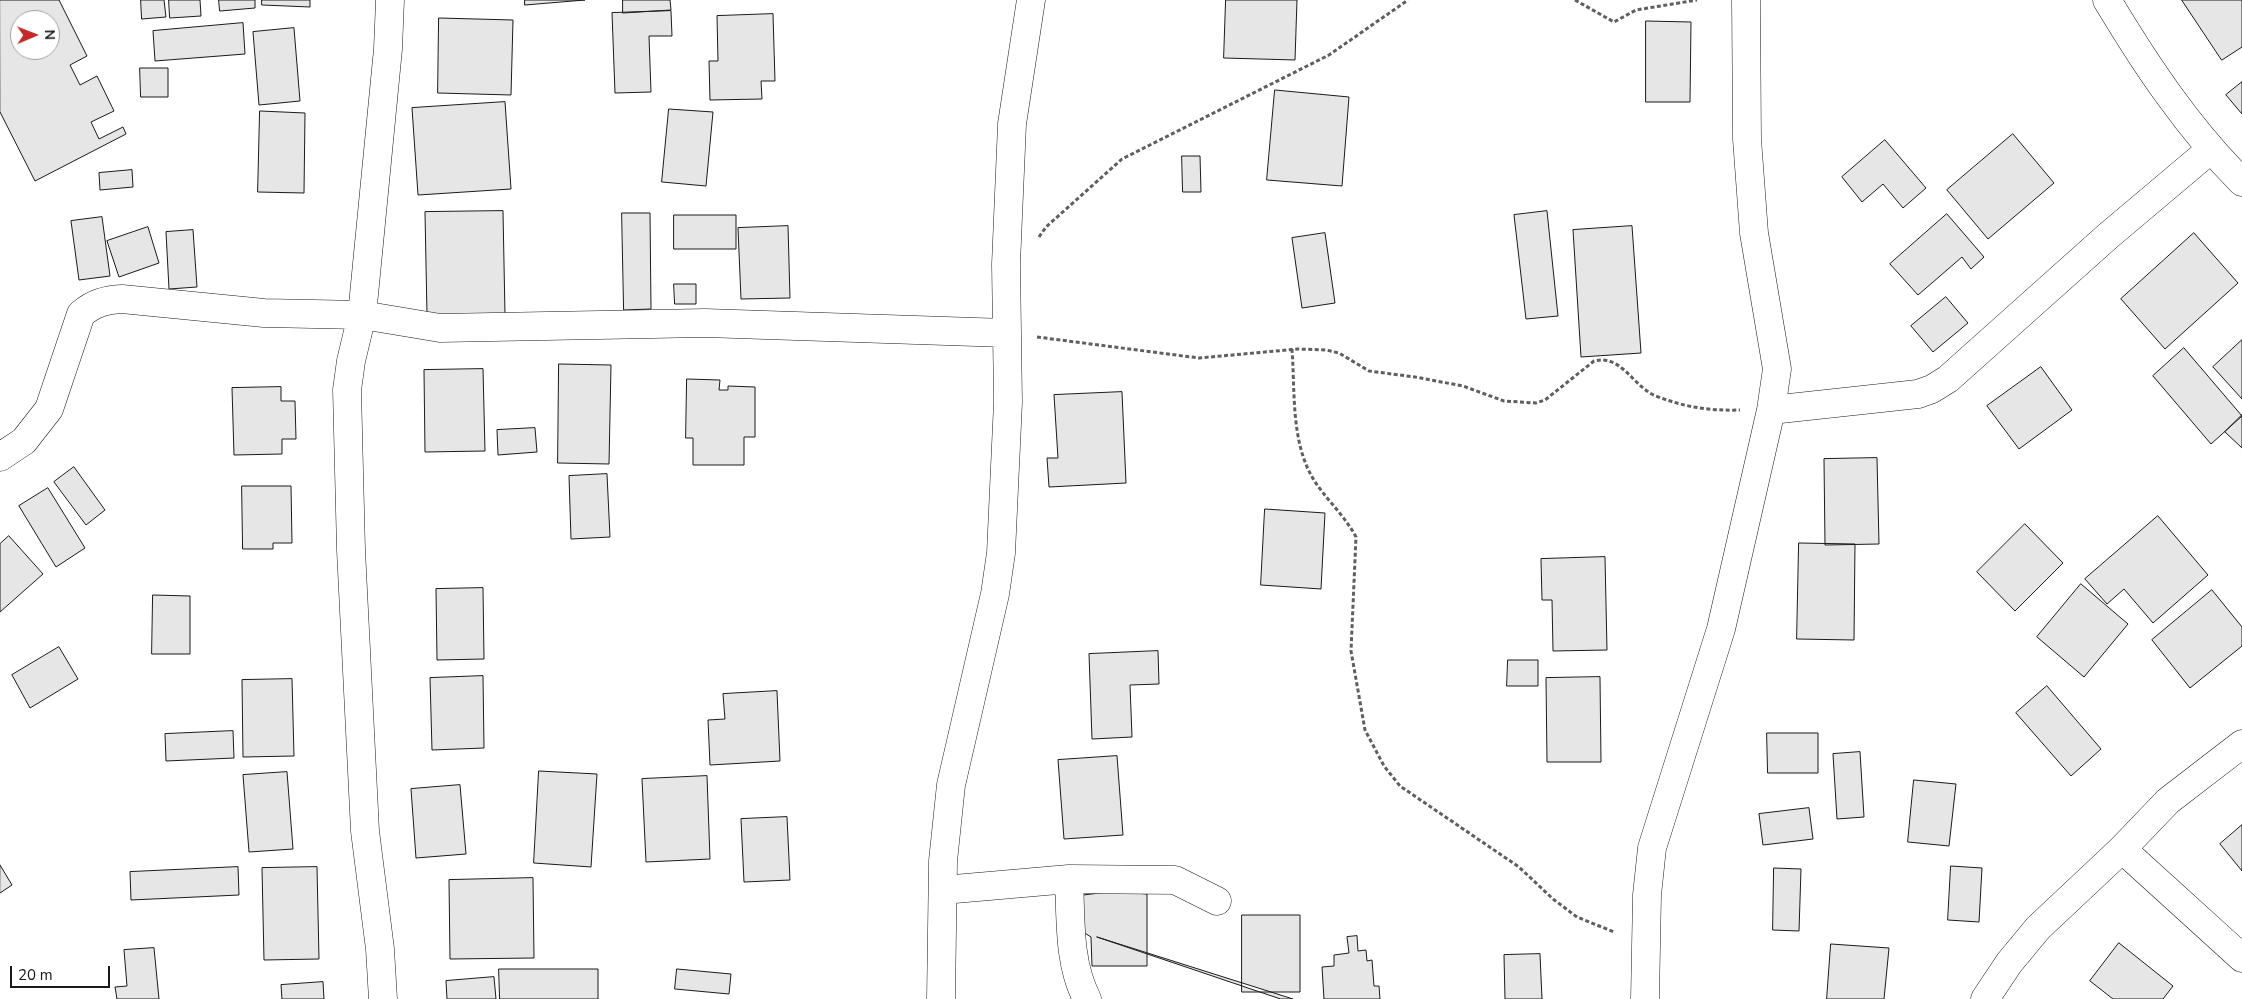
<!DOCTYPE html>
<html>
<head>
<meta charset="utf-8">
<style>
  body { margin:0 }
  #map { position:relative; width:2242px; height:999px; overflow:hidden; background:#fff; font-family:"Nunito Sans",sans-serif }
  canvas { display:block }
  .north { position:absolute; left:10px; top:10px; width:50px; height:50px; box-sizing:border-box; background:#fff; border:1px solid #a3a3a3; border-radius:50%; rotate:89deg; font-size:14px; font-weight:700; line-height:20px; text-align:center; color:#1a1a1a }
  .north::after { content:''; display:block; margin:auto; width:18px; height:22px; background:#c62828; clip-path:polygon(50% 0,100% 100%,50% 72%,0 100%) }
  .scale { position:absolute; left:10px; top:966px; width:100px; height:22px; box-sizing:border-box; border:2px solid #1a1a1a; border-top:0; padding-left:6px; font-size:15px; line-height:18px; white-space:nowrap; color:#1a1a1a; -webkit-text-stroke:4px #fff; paint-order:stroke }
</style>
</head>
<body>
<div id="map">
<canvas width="2242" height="999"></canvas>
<div class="north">N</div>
<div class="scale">20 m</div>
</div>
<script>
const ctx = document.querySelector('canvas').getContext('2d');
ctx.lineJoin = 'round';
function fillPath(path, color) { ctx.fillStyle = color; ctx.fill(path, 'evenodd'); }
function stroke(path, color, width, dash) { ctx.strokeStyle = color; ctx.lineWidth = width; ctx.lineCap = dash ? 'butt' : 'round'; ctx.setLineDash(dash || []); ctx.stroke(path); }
const building = new Path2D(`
  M0,0H59L87,56L70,65L80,85L97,76L114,111L91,122L99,139L123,127L126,134L35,181L0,112ZM20,20H50V50H20Z
  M141,0H164L166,17L142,19Z
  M169,0H200L201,16L170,18Z
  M219,0H255V8L220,11Z
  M262,0H310V7L262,5Z
  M525,0H585L525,5Z
  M623,0H670L671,10L623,13Z
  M1226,0H1297L1295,60L1224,58Z
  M2182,0H2242V47L2222,60Z
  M671,11L672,36H649L651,92L615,93L612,13Z
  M773,14L775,81H761L762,99L710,100L709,61H718L717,16Z
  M439,18L513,20L511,95L438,93Z
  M1646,21L1691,22L1690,102H1646Z
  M243,23L245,54L155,61L153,31Z
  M294,28L300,101L259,105L253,32Z
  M140,68H168V97H141Z
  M2242,82V114L2226,95Z
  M1275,90L1349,97L1342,186L1267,180Z
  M505,102L511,189L418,195L412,108Z
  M669,109L713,112L706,186L662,182Z
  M260,111L305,113L304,193L258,192Z
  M2013,134L2054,183L1988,239L1947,190Z
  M1885,140L1926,188L1903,208L1883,184L1862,202L1842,177Z
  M1182,156H1200L1201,192H1183Z
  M132,170L133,187L100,190L99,173Z
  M503,211L505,315L427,316L425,212Z
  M1547,211L1558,316L1526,319L1514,215Z
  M622,213H650L651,309L624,310Z
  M1947,214L1984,257L1971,269L1962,257L1918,295L1890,264Z
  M674,215H736V249H674Z
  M102,217L110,276L79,280L71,221Z
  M788,226L790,298L741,299L738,228Z
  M1632,226L1641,353L1581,357L1573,230Z
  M148,227L159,263L119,277L107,241Z
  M193,230L197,287L169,289L166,232Z
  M1325,233L1335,303L1302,308L1292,238Z
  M2194,233L2238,283L2165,349L2121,299Z
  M674,284H696V304H675Z
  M1946,297L1968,323L1933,352L1911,326Z
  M2242,340V399L2213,367Z
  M2184,348L2242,416L2211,444L2153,376Z
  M559,364L611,365L609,464L558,463Z
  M2041,367L2072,410L2019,449L1987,406Z
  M483,369L485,451L425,452L424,370Z
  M687,379L720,380L719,390H728V386L755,387V437H744V465H693V438H686Z
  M281,387V401H295L296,439H282V454L234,455L232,388Z
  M1122,392L1126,483L1049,487L1047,458H1058L1054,395Z
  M2242,415V448L2225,432Z
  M535,428L537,452L498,455L497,430Z
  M1877,458L1879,544L1825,545L1824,459Z
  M74,467L105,510L86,525L54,482Z
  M607,474L610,537L571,539L569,476Z
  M242,486H291L292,543H273V549H243Z
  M48,488L85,548L56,567L19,506Z
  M1265,509L1325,513L1321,589L1261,585Z
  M2158,516L2208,575L2153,623L2124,589L2107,604L2085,579Z
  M2025,524L2063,563L2015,611L1977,572Z
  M9,536L43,574L0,612V544Z
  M1799,543L1855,544L1854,640L1797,639Z
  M1605,557L1607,650L1553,651L1552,600H1542L1541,559Z
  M2081,584L2128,624L2084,677L2037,637Z
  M483,588L484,659L437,660L436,589Z
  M2212,590L2242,627V646L2190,688L2152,640Z
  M153,595L190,596V654H152Z
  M59,647L78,679L30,708L12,675Z
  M1158,651L1159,684L1130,685L1132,737L1092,739L1089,654Z
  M1508,660H1538V686H1507Z
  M483,676L484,748L432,750L430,678Z
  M1600,677L1601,762H1547L1546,678Z
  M292,679L294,756L243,757L242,680Z
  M2047,686L2101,749L2071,776L2016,713Z
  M777,691L780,761L710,765L708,720L725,719L723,694Z
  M233,731L234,758L166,761L165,734Z
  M1767,733H1818V773H1768Z
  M1860,752L1864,817L1837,819L1833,754Z
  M1117,756L1123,835L1064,839L1058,760Z
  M539,771L597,774L591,867L534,863Z
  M287,772L293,849L249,852L243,775Z
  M707,776L710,859L646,862L642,779Z
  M1914,780L1956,784L1949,846L1908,842Z
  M460,785L466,854L416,858L411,789Z
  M1809,808L1813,839L1763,845L1759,814Z
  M787,817L790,880L744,882L741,819Z
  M2242,825V871L2220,844Z
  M0,865L12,885L0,893Z
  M1951,866L1982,868L1979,922L1948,920Z
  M238,867L239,895L131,900L130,872Z
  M317,867L319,959L264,960L262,868Z
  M1774,868L1801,869L1799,931L1773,930Z
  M533,878L534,958L450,959L449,880Z
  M1115,891L1147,894V966H1092L1091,937L1083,932L1079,896Z
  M1242,915H1300V992H1242Z
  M1357,936L1358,951L1366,950L1367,961L1372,960L1374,986H1379L1380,999H1324L1322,967L1334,966V955L1349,953L1347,937Z
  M1097,937L1293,999H1281Z
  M2119,943L2173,986L2163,999H2113L2090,981Z
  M1831,944L1889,948L1884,999H1827Z
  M154,948L159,999H117L115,987L127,986L124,950Z
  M1540,954L1542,999H1505L1504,955Z
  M499,969H598V999H500Z
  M677,969L731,974L729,994L675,989Z
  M494,977L496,999H447L446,981Z
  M323,982L324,999H282L281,985Z`);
const path = new Path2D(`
  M1575,0L1614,22L1636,10L1697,0
  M1039,237L1046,227L1122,159L1329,55L1408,0
  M1037,337L1199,358L1298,349L1326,350L1339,353L1369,371L1415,377L1463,386L1504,401L1536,403L1545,400L1594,361C1622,354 1633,387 1656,396C1684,407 1709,411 1740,410
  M1292,349C1295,390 1291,438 1311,475C1323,497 1344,514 1356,537L1351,651L1365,730L1384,766L1400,786L1519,867L1553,899L1577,917L1614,932`);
const minor = new Path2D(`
  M2107,0C2146,65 2188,128 2242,182
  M1771,410L1918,394L1932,389L1948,379L2108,236L2210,150
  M0,457L24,441L49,409L81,314C94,303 105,300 122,299L264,313L362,315L440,328L705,323L1006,333
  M2122,849L2242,958
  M1069,879C1071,919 1068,962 1087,999
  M943,890L1069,879L1175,880L1217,901
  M383,999L380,949L365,831L351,550L347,390L351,361L362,315L388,49L390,0
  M941,999L943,861L951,785L995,594L1001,553L1008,402L1006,264L1012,124L1031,0
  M1645,999L1647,895L1652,848L1721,629L1771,410L1777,369L1754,233L1747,139L1746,0
  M1985,999L2009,963L2038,928L2122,849L2168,801L2242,744`);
fillPath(building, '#e6e6e6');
stroke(building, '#1a1a1a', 1);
stroke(minor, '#1a1a1a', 29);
stroke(path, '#5f5f5f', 3, [4, 2.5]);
stroke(minor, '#fff', 28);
</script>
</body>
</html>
